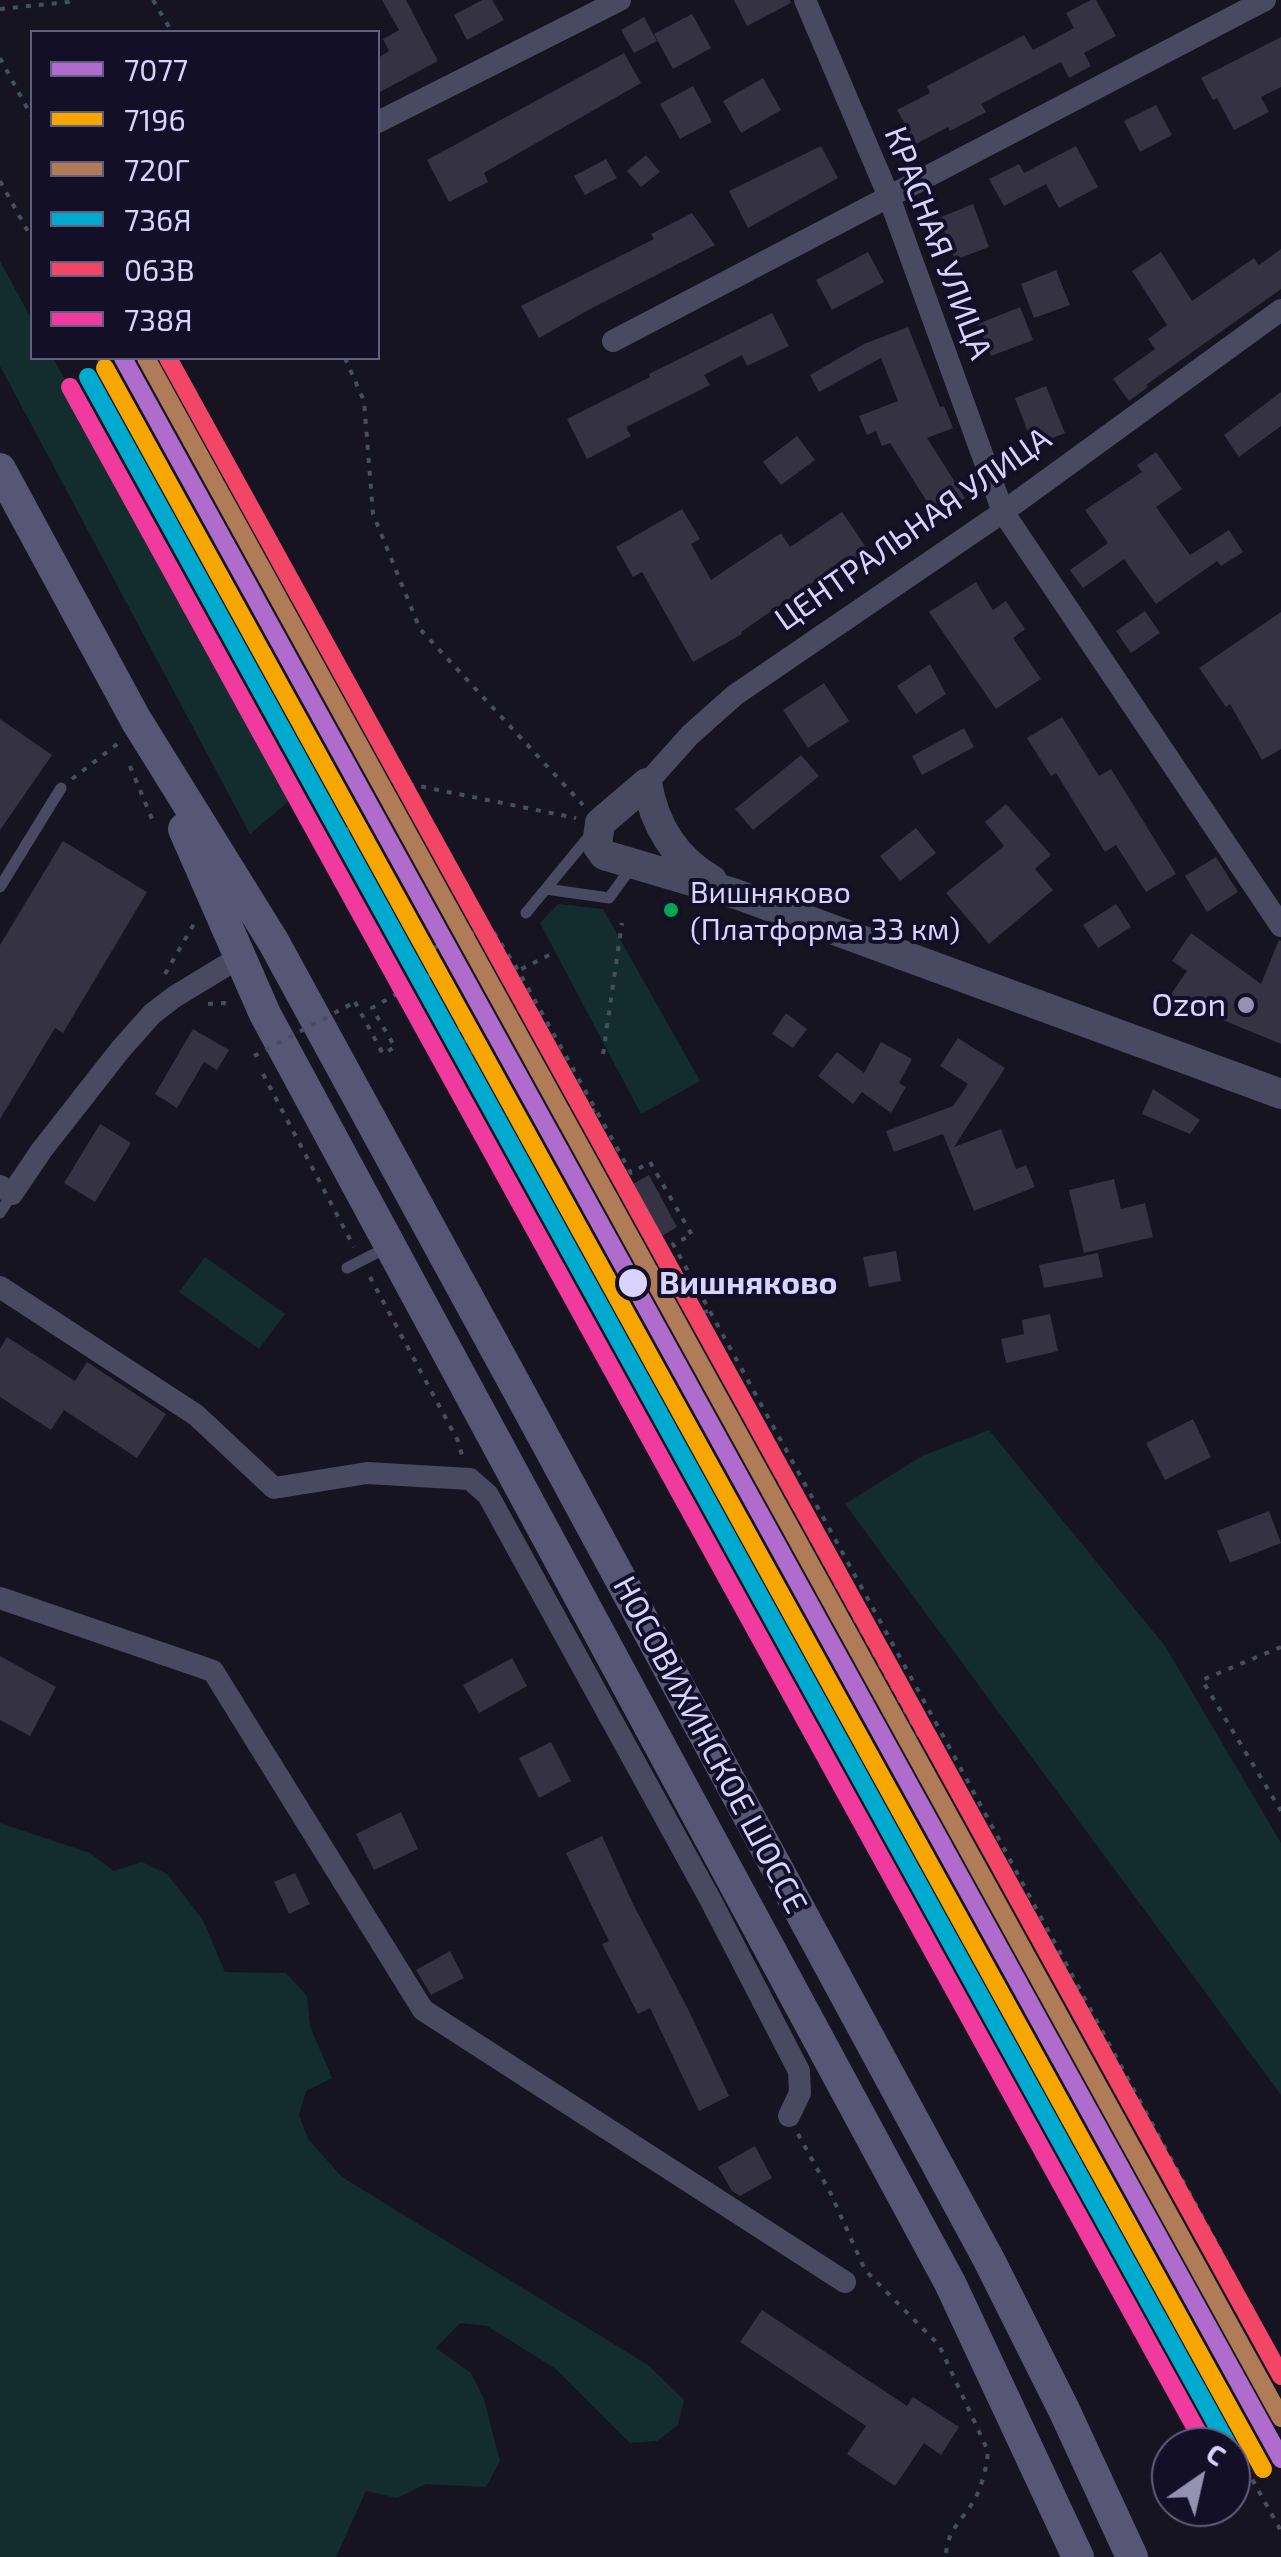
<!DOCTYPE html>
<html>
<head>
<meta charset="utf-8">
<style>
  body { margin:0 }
  #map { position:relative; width:1281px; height:2557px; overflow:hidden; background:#161421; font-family:"Exo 2",sans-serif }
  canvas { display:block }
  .legend { position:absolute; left:30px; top:30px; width:350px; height:330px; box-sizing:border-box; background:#130f26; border:2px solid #625e7d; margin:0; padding:12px 18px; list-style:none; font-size:30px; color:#d9d4ff }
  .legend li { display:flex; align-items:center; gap:20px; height:50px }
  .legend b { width:50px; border:2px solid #625e7d }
  .north { position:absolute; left:1151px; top:2427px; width:100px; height:100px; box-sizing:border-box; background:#130f26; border:2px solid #625e7d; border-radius:50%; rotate:34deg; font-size:28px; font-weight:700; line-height:40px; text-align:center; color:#d9d4ff }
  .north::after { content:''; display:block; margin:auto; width:35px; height:45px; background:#9591b1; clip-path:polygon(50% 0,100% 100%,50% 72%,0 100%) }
</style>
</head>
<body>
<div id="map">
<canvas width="1281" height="2557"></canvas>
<ul class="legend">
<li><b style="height:12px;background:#b06ccc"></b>7077</li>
<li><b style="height:12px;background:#f7a600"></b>7196</li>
<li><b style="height:12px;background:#b07c57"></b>720Г</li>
<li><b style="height:12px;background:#00a9ce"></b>736Я</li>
<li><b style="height:12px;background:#f34667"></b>063В</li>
<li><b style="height:12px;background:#f13a9d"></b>738Я</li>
</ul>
<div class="north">С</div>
</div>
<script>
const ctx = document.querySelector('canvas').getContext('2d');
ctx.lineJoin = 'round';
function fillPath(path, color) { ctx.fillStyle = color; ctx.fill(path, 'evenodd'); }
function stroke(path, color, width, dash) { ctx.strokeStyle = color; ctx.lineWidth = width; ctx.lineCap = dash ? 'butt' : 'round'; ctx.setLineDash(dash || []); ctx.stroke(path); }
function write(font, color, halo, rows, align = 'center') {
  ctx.font = font + ' "Exo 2",sans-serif'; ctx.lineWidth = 8; ctx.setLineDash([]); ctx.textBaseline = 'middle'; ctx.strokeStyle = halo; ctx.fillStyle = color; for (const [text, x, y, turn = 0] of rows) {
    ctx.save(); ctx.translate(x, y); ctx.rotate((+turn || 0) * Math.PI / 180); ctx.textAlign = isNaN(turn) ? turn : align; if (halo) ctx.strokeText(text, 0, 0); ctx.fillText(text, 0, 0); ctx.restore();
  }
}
const green = new Path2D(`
  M0,261L32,320V358H53L294,797L250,834L0,366Z
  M558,904L603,909L700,1081L641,1114L540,923Z
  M205,1257L285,1314L259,1349L179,1292Z
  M989,1430L1165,1646L1281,1843V2095L845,1504L922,1456Z
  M0,1823L90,1853L114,1871L142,1862L167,1874L203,1920L225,1972L286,1973L307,1996L310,2026L332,2078L306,2091L299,2115L308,2139L342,2177L648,2365L684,2400L678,2425L657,2441L630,2443L556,2369L487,2326L460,2323L436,2348L471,2373L484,2399L500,2461L486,2487L426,2484L397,2498L366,2491L336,2557H0Z`);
const building = new Path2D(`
  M382,0H406L438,61L378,93V58L389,51L383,39L399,30Z
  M482,0H492L504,20L467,40L454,15Z
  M734,0H790L791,3L747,26Z
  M1091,0H1096L1116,36L1084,53L1091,66L1069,78L1061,62L981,104L986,112L950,131L948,127L916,144L897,110L930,93L927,86L1024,35L1033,50L1074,28L1066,13Z
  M692,14L711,48L673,69L654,34Z
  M644,17L657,41L634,53L621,30Z
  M1281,37V87L1261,97L1269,112L1234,130L1217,98L1213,100L1201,78Z
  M624,53L641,83L484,173L488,182L449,202L427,160Z
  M763,78L781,110L741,133L723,101Z
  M693,86L712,122L680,139L660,104Z
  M1156,105L1172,135L1140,152L1124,121Z
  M821,146L838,178L748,228L729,191Z
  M1076,146L1098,187L1059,208L1046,184L1004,206L989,179L1019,164L1024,173Z
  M646,155L660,172L641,187L627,171Z
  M606,159L617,178L585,195L574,176Z
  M973,204L989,247L955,260L939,218Z
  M692,213L715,245L594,307L539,338L521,306L654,239L651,234Z
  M1281,249V289L1146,385L1148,387L1129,401L1113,379L1155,349L1148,339L1167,325L1132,271L1161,252L1192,301L1254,258L1259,265Z
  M868,252L884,282L832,310L816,280Z
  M1056,270L1070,305L1034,318L1021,284Z
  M1020,307L1033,340L991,356L978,324Z
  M772,313L789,346L747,366L742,355L704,375L710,385L626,427L631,436L587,459L567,419L650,377L649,374Z
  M908,327L940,407L944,406L953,428L927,438L965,498L936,516L890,443L882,446L876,431L867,435L859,416L898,401L881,358L819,392L810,375L864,344Z
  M1046,386L1065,433L1033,446L1015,398Z
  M1281,392V426L1239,457L1224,435Z
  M797,436L815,460L781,485L763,462Z
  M1156,452L1182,489L1156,507L1190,555L1229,530L1243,552L1221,566L1217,561L1156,604L1124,559L1083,588L1070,570L1108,543L1085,510L1142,472L1137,465Z
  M682,509L700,539L691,544L711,580L781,533L790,547L842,512L868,550L836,571L834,568L741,632L742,634L693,662L642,572L633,577L616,547Z
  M976,582L993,610L1006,601L1025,629L1013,638L1041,679L996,709L929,612Z
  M1145,611L1160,633L1131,653L1116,631Z
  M1281,612V749L1262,760L1230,704L1226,707L1199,668Z
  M930,664L946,694L916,714L897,686Z
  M824,683L849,721L808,748L783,710Z
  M1062,717L1099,776L1111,769L1176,874L1146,892L1116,845L1105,852L1056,773L1051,776L1027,738Z
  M0,719L52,755L0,830Z
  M964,728L974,747L922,775L912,756Z
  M801,755L819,776L753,830L735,809Z
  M1006,804L1051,855L1035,869L1053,890L989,944L946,893L1004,846L985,822Z
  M916,828L936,853L900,881L880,856Z
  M63,841L147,892L63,1033L55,1028L0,1119V945Z
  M1216,857L1238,892L1207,912L1185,876Z
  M1116,904L1131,927L1098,948L1083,925Z
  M1191,933L1261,984L1279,940L1281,941V1044L1206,1013L1201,1019L1169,997L1187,971L1172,961Z
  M786,1013L807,1029L793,1048L772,1034Z
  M193,1029L229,1050L217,1070L204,1062L177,1108L155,1094Z
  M958,1038L1005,1068L954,1147L1001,1129L1016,1169L1026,1165L1035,1187L974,1211L943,1134L894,1152L886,1131L953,1106L968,1084L940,1066Z
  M881,1042L912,1059L899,1083L906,1087L891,1113L862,1092L853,1104L818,1076L837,1052L864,1073Z
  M1153,1089L1200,1120L1190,1134L1142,1114Z
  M100,1124L131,1143L95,1202L64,1183Z
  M649,1175L677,1227L660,1237L631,1185Z
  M1114,1179L1121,1209L1145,1203L1153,1237L1084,1253L1069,1190Z
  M896,1251L901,1281L869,1287L863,1257Z
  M1098,1253L1103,1277L1044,1288L1039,1265Z
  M1050,1314L1058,1351L1006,1363L1001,1339L1024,1334L1022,1320Z
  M7,1337L75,1381L87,1362L166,1414L137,1458L64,1410L51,1430L0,1397V1349Z
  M1193,1419L1211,1457L1165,1480L1146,1443Z
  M1269,1511L1281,1543L1230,1563L1217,1531Z
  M0,1656L56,1687L30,1736L0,1720Z
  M512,1658L527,1686L479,1713L463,1685Z
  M551,1742L571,1781L539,1798L519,1758Z
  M401,1812L418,1849L374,1870L356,1834Z
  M602,1836L633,1904L688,2009L729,2096L699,2111L650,2008L638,2014L602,1944L609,1941L566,1853Z
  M295,1873L310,1904L289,1914L274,1882Z
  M450,1951L464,1978L431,1995L416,1970Z
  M755,2146L772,2178L740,2196L732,2191L718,2167Z
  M762,2310L907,2406L913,2397L959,2427L941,2455L924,2443L895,2486L847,2454L866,2426L740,2342Z`);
const path = new Path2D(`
  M153,0L172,32
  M0,9L68,2L71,0
  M0,58L32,117
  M0,181L32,239
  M98,358L343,798L347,832L409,960
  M165,358L399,782L576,818
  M345,358L364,401L373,514L420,629L583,805
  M130,766L155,826
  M72,779L120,742
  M549,955L504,978L919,1736
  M165,974L195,922
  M355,1002L383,1054L395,1047L372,1008L419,981L410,961L460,934L493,931L518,970L631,1173L650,1162L692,1235L673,1244L953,1754L1281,2363
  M208,1004L224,1003L228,1005
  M439,1016L445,1012L471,1057L475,1055L458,1025L468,1019
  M603,1054L622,923
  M263,1074L354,1247
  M579,1118L596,1109
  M370,1277L458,1441L462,1455
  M691,1317L710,1310
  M1281,1647L1202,1680L1281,1811
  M876,1756L441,969L419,981L1281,2531
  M798,2134L831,2194L865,2270L939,2345L988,2451C987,2467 982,2485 975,2499C963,2520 946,2530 946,2557`);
const service = new Path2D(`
  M0,887L61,788
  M546,889L609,898L634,864
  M526,913L591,834
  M0,1213L12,1194
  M347,1268L388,1247`);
const minor = new Path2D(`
  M805,0L889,197L1003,512L1281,926
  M378,122L620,0
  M613,341L1265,0
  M647,783L690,735L735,695L1003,512L1281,310
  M0,1186L12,1194L41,1151L120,1050L152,1014L174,997L240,957
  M0,1287L196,1415L274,1488L367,1473L470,1479L488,1495L710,1899L799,2071L800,2093L789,2116
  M0,1598L213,1671L423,2010L845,2282`);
const tertiary = new Path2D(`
  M647,783L600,823L597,845L604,855L736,894L1281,1094
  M647,783C654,824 675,859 712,880`);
const secondary = new Path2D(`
  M0,469L136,720L273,941L522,1397L989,2260L1064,2410L1132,2557
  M184,829L265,1014L950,2283L1078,2557`);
const pathBridge = new Path2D(`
  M254,1056L355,1002`);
const rail1 = new Path2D(`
  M123,358L1281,2459`);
const rail2 = new Path2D(`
  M105,368L1263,2469`);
const rail3 = new Path2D(`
  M146,358L1281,2418`);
const rail4 = new Path2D(`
  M88,377L1229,2447`);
const rail5 = new Path2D(`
  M168,358L1281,2376`);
const rail6 = new Path2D(`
  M70,387L1206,2447`);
const markers = [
  [671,910,9,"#00a651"],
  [1246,1005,10,"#9591b1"],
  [633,1283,16,"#d9d4ff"]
];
const busNames = [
  ["Вишняково",690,893],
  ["(Платформа 33 км)",690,930]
];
const streetNames = [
  ["КРАСНАЯ УЛИЦА",938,243,69],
  ["ЦЕНТРАЛЬНАЯ УЛИЦА",913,529,-35],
  ["НОСОВИХИНСКОЕ ШОССЕ",710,1745,62]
];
const poiNames = [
  ["Ozon",1226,1005]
];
const stopNames = [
  ["Вишняково",659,1283]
];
fillPath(green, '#132c2d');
fillPath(building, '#343243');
stroke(path, '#44505f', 4, [5, 8]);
stroke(service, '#4a4962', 11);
stroke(minor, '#4a4962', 22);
stroke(tertiary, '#4a4962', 30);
stroke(secondary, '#575674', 32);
stroke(pathBridge, '#44505f', 4, [5, 8]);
stroke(rail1, '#b06ccc', 18);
stroke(rail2, '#f7a600', 18);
stroke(rail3, '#b07c57', 18);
stroke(rail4, '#00a9ce', 18);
stroke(rail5, '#f34667', 18);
stroke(rail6, '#f13a9d', 18);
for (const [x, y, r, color] of markers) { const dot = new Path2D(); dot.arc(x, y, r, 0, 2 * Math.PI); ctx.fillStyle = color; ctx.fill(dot); stroke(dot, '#130f26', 4); }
write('30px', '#d9d4ff', '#130f26', busNames, 'left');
write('32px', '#d9d4ff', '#130f26', streetNames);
write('32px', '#d9d4ff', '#130f26', poiNames, 'right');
write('bold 32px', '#d9d4ff', '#130f26', stopNames, 'left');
</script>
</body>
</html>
